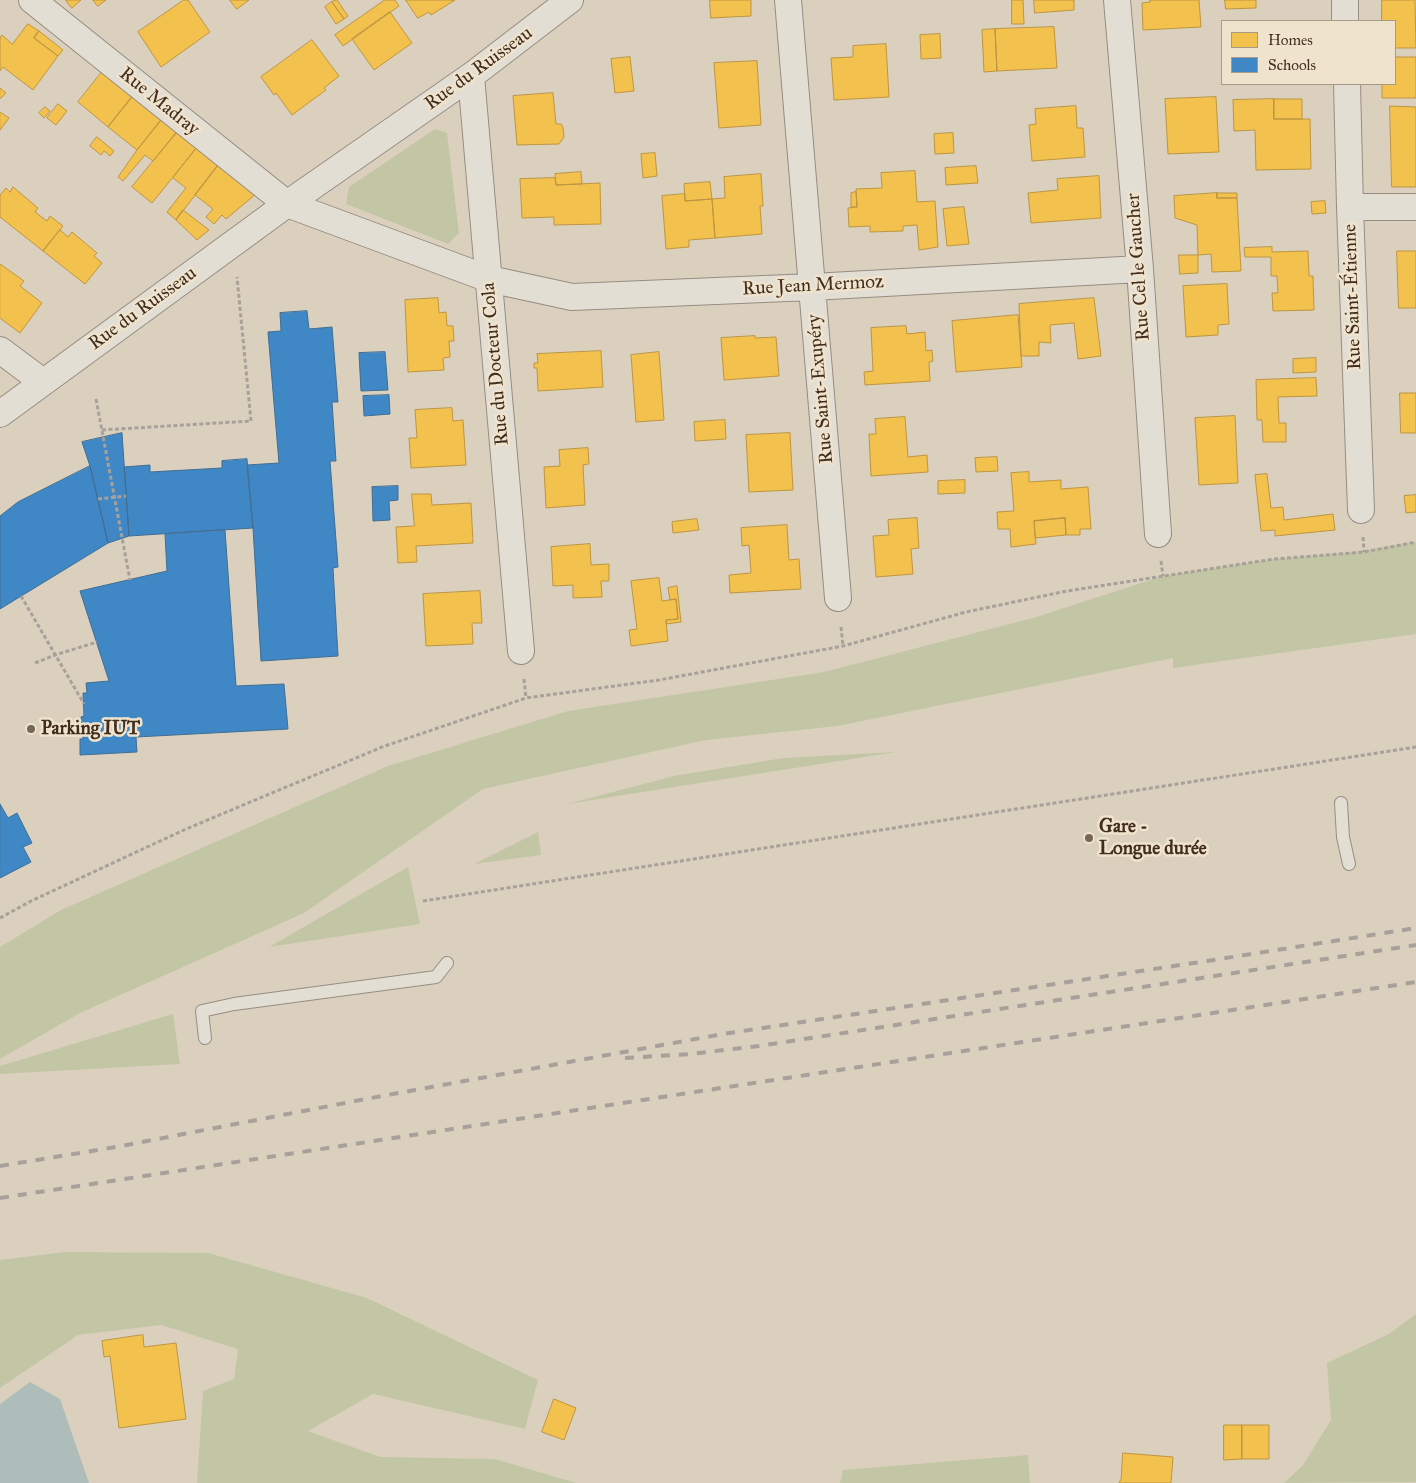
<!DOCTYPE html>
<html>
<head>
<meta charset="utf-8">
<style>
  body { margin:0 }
  #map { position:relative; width:1416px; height:1483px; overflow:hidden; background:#dbd0be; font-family:"IM FELL Great Primer",serif }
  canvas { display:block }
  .legend { position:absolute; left:1221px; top:20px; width:175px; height:65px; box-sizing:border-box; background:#efe3cd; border:1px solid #a99a87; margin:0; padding:6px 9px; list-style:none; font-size:15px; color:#412d1e }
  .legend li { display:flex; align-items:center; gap:10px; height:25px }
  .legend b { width:25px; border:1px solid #a99a87 }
</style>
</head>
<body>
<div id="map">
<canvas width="1416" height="1483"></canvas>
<ul class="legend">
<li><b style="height:14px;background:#f2c14e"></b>Homes</li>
<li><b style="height:14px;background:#3f88c5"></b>Schools</li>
</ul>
</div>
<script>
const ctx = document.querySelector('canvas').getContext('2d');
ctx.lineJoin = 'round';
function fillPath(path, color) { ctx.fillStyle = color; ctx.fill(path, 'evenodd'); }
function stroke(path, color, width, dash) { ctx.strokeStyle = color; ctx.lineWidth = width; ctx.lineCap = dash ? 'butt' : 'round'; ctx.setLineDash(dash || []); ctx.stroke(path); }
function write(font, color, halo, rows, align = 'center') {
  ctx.font = font + ' "IM FELL Great Primer",serif'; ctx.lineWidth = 5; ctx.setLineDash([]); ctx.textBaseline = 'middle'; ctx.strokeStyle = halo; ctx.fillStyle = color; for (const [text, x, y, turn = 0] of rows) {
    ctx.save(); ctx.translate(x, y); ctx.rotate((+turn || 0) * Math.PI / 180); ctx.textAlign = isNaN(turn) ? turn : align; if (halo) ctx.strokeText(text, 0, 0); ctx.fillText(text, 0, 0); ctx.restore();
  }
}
const green = new Path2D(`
  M435,129L447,133L459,233L448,244L346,204L349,187Z
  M1416,542V634L1173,668V658L838,726L706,740L483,789L304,913L80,1013L0,1059V947L61,910L388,766L568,711L824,672L1033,618L1163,576L1274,559L1346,553Z
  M896,752L567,804L674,776L783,758Z
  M538,832L541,855L474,864Z
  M408,867L420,924L269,947Z
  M173,1014L180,1064L0,1074V1066Z
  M65,1252L208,1253L367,1298L538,1380L525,1429L373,1394L308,1431L380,1457L495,1459L576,1483H197L203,1391L234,1379L238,1349L161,1325L78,1335L0,1388V1260Z
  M1416,1314V1482L1284,1483L1303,1465L1331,1420L1327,1363L1389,1334Z
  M1028,1455L1030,1483H840L843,1470Z`);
const water = new Path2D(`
  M30,1382L60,1399L89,1483H0V1404Z`);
const homes = new Path2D(`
  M66,0H81L72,8Z
  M93,0H106L98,6Z
  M184,0H188L210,32L161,67L138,32Z
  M230,0H249L237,9Z
  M337,0L348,16L344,19L332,2Z
  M385,0H395L399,6L343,46L335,35Z
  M406,0H455L431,15L429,12L418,18Z
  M710,0H751V16L711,18Z
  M1012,0H1023L1024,24H1012Z
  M1034,0H1074V10L1035,13Z
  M1150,0H1199L1201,27L1143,30L1142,3L1150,2Z
  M1225,0H1256V8L1226,9Z
  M1382,0H1415L1416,48H1395V21H1382Z
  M332,2L344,19L336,24L325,7Z
  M390,12L412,43L374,70L352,39Z
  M28,24L39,31L34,38L58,56L33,90L3,67L0,71V38L2,35L12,44Z
  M1054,27L1057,68L997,71L995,29Z
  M995,29L997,71L984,72L982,30Z
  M39,31L63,50L58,56L34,38Z
  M940,34L941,58L921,59L920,35Z
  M312,40L339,76L324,88L326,90L292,115L276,93L274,95L261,77Z
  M886,44L889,97L834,100L831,58L853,57V46Z
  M630,57L634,91L615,93L611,59Z
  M1395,57H1416V98H1382V84H1395Z
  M757,61L761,125L719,128L714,63Z
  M102,72L132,97L108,127L78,102Z
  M0,88L6,93L1,98H0Z
  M553,93L556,124H561L563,127L564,137L559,144L517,145L513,96Z
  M132,97L162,119L137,150L108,127Z
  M1216,97L1219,152L1168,154L1165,99Z
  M1274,99V119H1310L1311,169L1256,170L1255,130L1234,131L1233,100Z
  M1274,99H1302V119H1274Z
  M58,104L67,111L56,125L47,118Z
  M1076,106L1077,128H1083L1085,157L1032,161L1029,125L1036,124L1035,109Z
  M1390,106L1416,107V187H1392Z
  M45,107L50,111L44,118L39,113Z
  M0,112L9,118L0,130Z
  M162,119L178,131L153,161L145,155L123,181L118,177L137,150Z
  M178,131L198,146L152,203L132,187Z
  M953,133L954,153L935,154L934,134Z
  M97,137L114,151L110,156L104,151L101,155L90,146Z
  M198,146L219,164L176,220L167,212L186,188L173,178Z
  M655,153L657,176L643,178L641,154Z
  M219,164L257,193L226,219L222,215L214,224L206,217L213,209L195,195Z
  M976,166L978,183L946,185L945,168Z
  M915,171L917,202L935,201L938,247L919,250L917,225L903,226V231L870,232V226L849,227L848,208L857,207L856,189L882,188L881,173Z
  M581,172L582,184L556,185L555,174Z
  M761,174L763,206H760L762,234L715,238L712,199L725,198L724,177Z
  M1099,176L1101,218L1031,223L1028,193L1058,190L1057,179Z
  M555,178L556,185L600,183L601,224L554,225V217L522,218L520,179Z
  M710,182L712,199L685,201L684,184Z
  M13,187L38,208L35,212L47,221L50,216L63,226L43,251L0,217V195L6,188L10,192Z
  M856,192L857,207H851V193Z
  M1217,193V198H1237L1241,271L1212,272L1211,254L1198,255L1197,225L1175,218L1174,196Z
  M1217,193H1237V198H1217Z
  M685,194V201L712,199L715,238L689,240V247L666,249L662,196Z
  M1325,201L1326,213L1312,214L1311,202Z
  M964,207L969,244L947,246L943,209Z
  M183,210L209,230L197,240L176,220Z
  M60,230L68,237L72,232L97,253L94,256L102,263L85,284L43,251Z
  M1272,247V252L1308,251L1309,276H1313L1314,310L1273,311L1272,293H1278L1277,276H1271V257H1245L1244,248Z
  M1397,251H1416V308H1399Z
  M1179,255H1198V273L1180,274Z
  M0,264L24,281L20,286L42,303L20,333L0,318Z
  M1227,284L1229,324L1218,325V335L1186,337L1183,286Z
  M438,298L439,313L446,312L447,326H453L454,341H449L450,357L443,358L444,370L408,372L405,300Z
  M1094,298L1101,356L1078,359L1074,323L1050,325L1051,343L1039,342V356H1021L1019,304Z
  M1018,315L1022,367L956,372L952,321Z
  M906,326L907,334L925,332L926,351L932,350L933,361L929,362L930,381L865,385L864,372L873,371L871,328Z
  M755,336V338L776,337L779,376L724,380L721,338Z
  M601,351L603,387L538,391L537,368H534V363H538L537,354Z
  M659,352L664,420L636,422L631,355Z
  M1316,358V372L1293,373V359Z
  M1316,378L1317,396L1278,397L1279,423H1286V442H1263L1262,420H1257L1256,380Z
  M1400,393H1416V433H1401Z
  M452,408L453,421L463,420L466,465L411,468L409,438H417L415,410Z
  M1235,416L1238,483L1199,485L1195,418Z
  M905,417L908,457L927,455L928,472L871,476L869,434H876L875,419Z
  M725,420L726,439L695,441L694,422Z
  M790,433L793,490L749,492L746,435Z
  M588,448L589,464L583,465L585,505L546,508L544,467L560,466L559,450Z
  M997,457L998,471L976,472L975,458Z
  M1029,472V482L1061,480V489L1088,487L1091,529H1080V535H1066L1065,518L1034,521L1036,544L1011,547L1010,529H998L997,512L1014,511L1011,473Z
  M1267,474L1271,508L1283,507L1284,520L1333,514L1335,530L1275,536V530L1261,531L1255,475Z
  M965,480V493L938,494V481Z
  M412,494H431L432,505L471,503L473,543L416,546L417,562L398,563L396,527L414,526Z
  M1416,495V512L1406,513L1404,496Z
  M917,518L919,548L911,549L913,574L876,577L873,536L889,535L888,520Z
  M1065,518L1066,535L1035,538L1034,521Z
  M697,519L699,530L673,533L672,522Z
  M787,525L789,560L799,559L801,589L730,593L729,575L751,573L749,545L742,546L741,528Z
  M590,544L591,565L609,564V581H601L602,597L573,598V585L553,586L551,547Z
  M659,578L662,601L676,599L678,619L666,620L668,641L631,646L629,630L637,629L631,581Z
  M677,586L681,622L666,624V620L678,619L676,599L670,600L668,588Z
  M480,591L482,623H472L473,644L426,646L423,594Z
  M143,1335L144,1347L176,1343L186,1419L119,1428L110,1356L104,1357L102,1341Z
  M554,1399L576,1408L564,1440L542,1432Z
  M1224,1425H1242V1459L1224,1460Z
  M1242,1425H1269V1459H1242Z
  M1123,1453L1173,1457L1171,1483H1119L1121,1479Z`);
const schools = new Path2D(`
  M307,311L309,329L332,327L338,402H332L336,461H330L338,567L333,568L338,656L261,661L253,528L247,465L279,463L268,332L281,331L280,313Z
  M385,352L388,390L361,391L359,353Z
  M389,395L390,414L364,416L363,396Z
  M122,433L129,536L108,543L90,466L82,442Z
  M247,459L253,528L129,536L124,467L150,465V472L222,468V461Z
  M90,466L108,543L0,609V516L18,502Z
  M398,486V500L389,501L390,520L373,521L372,487Z
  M225,530L236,686L284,684L288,729L136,737L137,752L80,755V739H83L81,717L84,716L83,693H87L86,683L109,681L80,591L167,571L165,534Z
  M0,804L8,818L17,813L32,843L23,847L31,862L0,878Z`);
const path = new Path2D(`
  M96,399L130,580
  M102,430L251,421L237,277
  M1363,537L1364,552
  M1161,561L1163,576
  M21,596L84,704
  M841,627L843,646
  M35,663L55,655L97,642
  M524,679L526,698
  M423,901L1416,747
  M0,918L31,901L186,829L272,793L382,747L526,698L659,680L843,646L966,612L1067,591L1274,559L1364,552L1416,542`);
const lane = new Path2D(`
  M1341,803L1343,837L1349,864
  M205,1038L202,1011L234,1004L436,977L447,963`);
const street = new Path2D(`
  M32,0L287,204L489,279L572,297L812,287L1140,269
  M788,0L838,598
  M1117,0L1140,269L1158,534
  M1345,0V21
  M471,76L521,651
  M1347,84L1350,207L1361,510
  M1350,207H1416
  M0,350L43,382
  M0,414L287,204L471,76L570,0`);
const rail = new Path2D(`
  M625,1058L690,1054L759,1046L1416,945
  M0,1166L116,1147L371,1098L723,1034L1207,961L1416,928
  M0,1198L1416,982`);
const pathBridge = new Path2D(`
  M98,499L126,496`);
const markers = [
  [31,729,5,"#776656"],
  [1089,838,5,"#776656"]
];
const streetNames = [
  ["Rue du Ruisseau",479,69,-36],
  ["Rue Madray",159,102,39],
  ["Rue Cel le Gaucher",1139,267,-94],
  ["Rue Jean Mermoz",813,286,-3],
  ["Rue Saint-Étienne",1353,297,-92],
  ["Rue du Ruisseau",143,309,-36],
  ["Rue du Docteur Cola",496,364,-95],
  ["Rue Saint-Exupéry",821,389,-95]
];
const poiNames = [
  ["Parking IUT",41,729],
  ["Gare -",1099,827],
  ["Longue durée",1099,849]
];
fillPath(green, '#c3c6a5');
fillPath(water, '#aebdb9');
fillPath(homes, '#f2c14e');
stroke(homes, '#bd9540', 1);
fillPath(schools, '#3f88c5');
stroke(schools, '#406d93', 1);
stroke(lane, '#968d82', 14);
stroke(street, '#968d82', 28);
stroke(path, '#a7a199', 3, [4, 2.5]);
stroke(lane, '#e3ded4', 12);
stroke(street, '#e3ded4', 26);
stroke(rail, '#a7a199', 4, [9, 9]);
stroke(pathBridge, '#a7a199', 3, [4, 2.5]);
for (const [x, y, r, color] of markers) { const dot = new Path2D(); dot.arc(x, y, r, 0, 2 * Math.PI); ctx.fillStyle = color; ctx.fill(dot); stroke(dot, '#efe3cd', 2); }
write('19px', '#412d1e', '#efe3cd', streetNames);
write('bold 19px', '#412d1e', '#efe3cd', poiNames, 'left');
</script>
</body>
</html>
